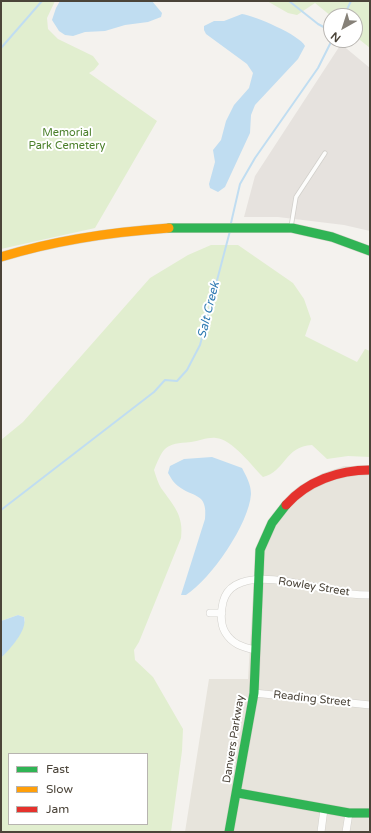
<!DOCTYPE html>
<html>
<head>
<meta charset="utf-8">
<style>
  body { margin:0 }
  #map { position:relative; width:371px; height:833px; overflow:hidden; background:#f4f2ee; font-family:"Varela Round",sans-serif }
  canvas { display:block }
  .frame { position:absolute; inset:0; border:2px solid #4b4439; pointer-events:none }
  .legend { position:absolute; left:8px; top:753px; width:140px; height:72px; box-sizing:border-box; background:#fff; border:1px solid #b7b4b0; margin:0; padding:5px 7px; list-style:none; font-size:12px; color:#4b4439 }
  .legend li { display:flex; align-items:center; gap:8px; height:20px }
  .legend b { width:20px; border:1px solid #b7b4b0 }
  .north { position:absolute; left:323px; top:8px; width:40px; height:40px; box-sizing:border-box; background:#fff; border:1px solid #b7b4b0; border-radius:50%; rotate:219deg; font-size:11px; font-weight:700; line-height:16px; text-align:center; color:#4b4439 }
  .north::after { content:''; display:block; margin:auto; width:14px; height:18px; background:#868178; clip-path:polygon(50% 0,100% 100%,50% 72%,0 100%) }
</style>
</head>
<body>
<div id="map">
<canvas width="371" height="833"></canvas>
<div class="frame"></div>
<ul class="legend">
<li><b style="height:5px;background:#30b455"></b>Fast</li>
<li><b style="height:5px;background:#ff9f0a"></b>Slow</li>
<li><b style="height:5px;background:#e5322d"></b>Jam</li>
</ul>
<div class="north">N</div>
</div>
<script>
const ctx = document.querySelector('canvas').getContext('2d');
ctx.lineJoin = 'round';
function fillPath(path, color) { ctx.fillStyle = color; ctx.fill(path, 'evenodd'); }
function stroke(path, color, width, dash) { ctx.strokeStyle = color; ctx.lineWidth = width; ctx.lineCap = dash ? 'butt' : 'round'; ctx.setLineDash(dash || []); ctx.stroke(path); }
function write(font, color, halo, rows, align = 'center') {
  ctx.font = font + ' "Varela Round",sans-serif'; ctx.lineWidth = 4; ctx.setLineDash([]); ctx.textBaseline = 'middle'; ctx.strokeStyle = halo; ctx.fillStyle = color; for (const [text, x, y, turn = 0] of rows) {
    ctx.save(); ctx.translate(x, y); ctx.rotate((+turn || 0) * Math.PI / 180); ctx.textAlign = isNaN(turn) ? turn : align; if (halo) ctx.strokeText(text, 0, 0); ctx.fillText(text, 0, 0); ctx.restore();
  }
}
const residential = new Path2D(`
  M344,466H370V832H185L209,679H248L255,562L260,540L321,474Z`);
const industrial = new Path2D(`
  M341,44L370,68V231L344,225L278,217H244L255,176Z`);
const green = new Path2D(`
  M1,1H55L47,18L48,29L58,39L93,56L99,64L94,70L89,73L157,121L95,228L1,249Z
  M267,1H370V48L355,36V16H331L315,3L297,15L288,13Z
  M211,245H238L293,283L304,299L311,319L305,336L357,362L365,349L370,351V457L348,456L327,459L312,445C285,446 285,472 263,477C252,466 232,439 216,438C208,437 199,441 191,442C165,444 164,446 154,470C156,476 158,483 161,488C173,505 184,515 181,538L139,642L134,650L135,660L153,677L183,729L182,751L171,832H1V658L17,639L25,620L24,617L18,615L1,621V440L23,422L150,278L188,255ZM9,754H147V824H9Z`);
const water = new Path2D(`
  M60,1H152L162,13L161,17L148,22L125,25L105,31L85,32L73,36L65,35L59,31L52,20L56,8Z
  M242,14C255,16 300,35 305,46L298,59L255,105L251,115L250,133L225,187L218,192L210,188L209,184L215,162L213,150L221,140L226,121L234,105L249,88L253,73L247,64L206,34L204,30V26L214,21H224Z
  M212,457L242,468C246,476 251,484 251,494C249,524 211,579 186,595H181L205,519C208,492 193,498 178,486C173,482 171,478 168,473L170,466L184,459Z
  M18,615L24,617C28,630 10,649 1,658V621Z`);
const stream = new Path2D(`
  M289,1L318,24L331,31
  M344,16L351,1
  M1,48L42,1
  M231,223L240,184L255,158L318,68L332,40
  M1,510L154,392L165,380L177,381L187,370L200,345L230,231`);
const lane = new Path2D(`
  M291,227L296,197L325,153`);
const street = new Path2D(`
  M210,613H222
  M255,650C242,647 232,644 225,632C220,623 221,611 223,602C233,562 307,586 334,591C345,594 358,595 370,595
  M254,693L370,705
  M321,832L324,809
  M346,832L349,813`);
const fast = new Path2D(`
  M169,228H292L332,237L370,251
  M238,793L349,813H370
  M229,832L254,693L260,550L272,523L286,505`);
const slow = new Path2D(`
  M1,257C56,240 111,232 169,228`);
const jam = new Path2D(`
  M286,505C307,481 339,470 370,470`);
const parkNames = [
  ["Memorial",67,133],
  ["Park Cemetery",67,146]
];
const streetNames = [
  ["Rowley Street",314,587,9],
  ["Reading Street",312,699,6],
  ["Danvers Parkway",234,739,-81]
];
const waterNames = [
  ["Salt Creek",209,310,-76]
];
fillPath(residential, '#e7e4dc');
fillPath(industrial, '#e6e2de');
fillPath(green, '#e1eecf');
fillPath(water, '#c0ddf1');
stroke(stream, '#c0ddf1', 2);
stroke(lane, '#d2d0cb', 5);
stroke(street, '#d2d0cb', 8);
stroke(fast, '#d3cfc5', 10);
stroke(slow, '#d3cfc5', 10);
stroke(jam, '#d3cfc5', 10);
stroke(lane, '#fdfdfc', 3.5);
stroke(street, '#fdfdfc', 7);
stroke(fast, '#30b455', 9);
stroke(slow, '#ff9f0a', 9);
stroke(jam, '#e5322d', 9);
write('11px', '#4a7f2a', '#fff', parkNames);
write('11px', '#4b4439', '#fff', streetNames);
write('italic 12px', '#2e7ab2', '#fff', waterNames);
</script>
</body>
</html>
